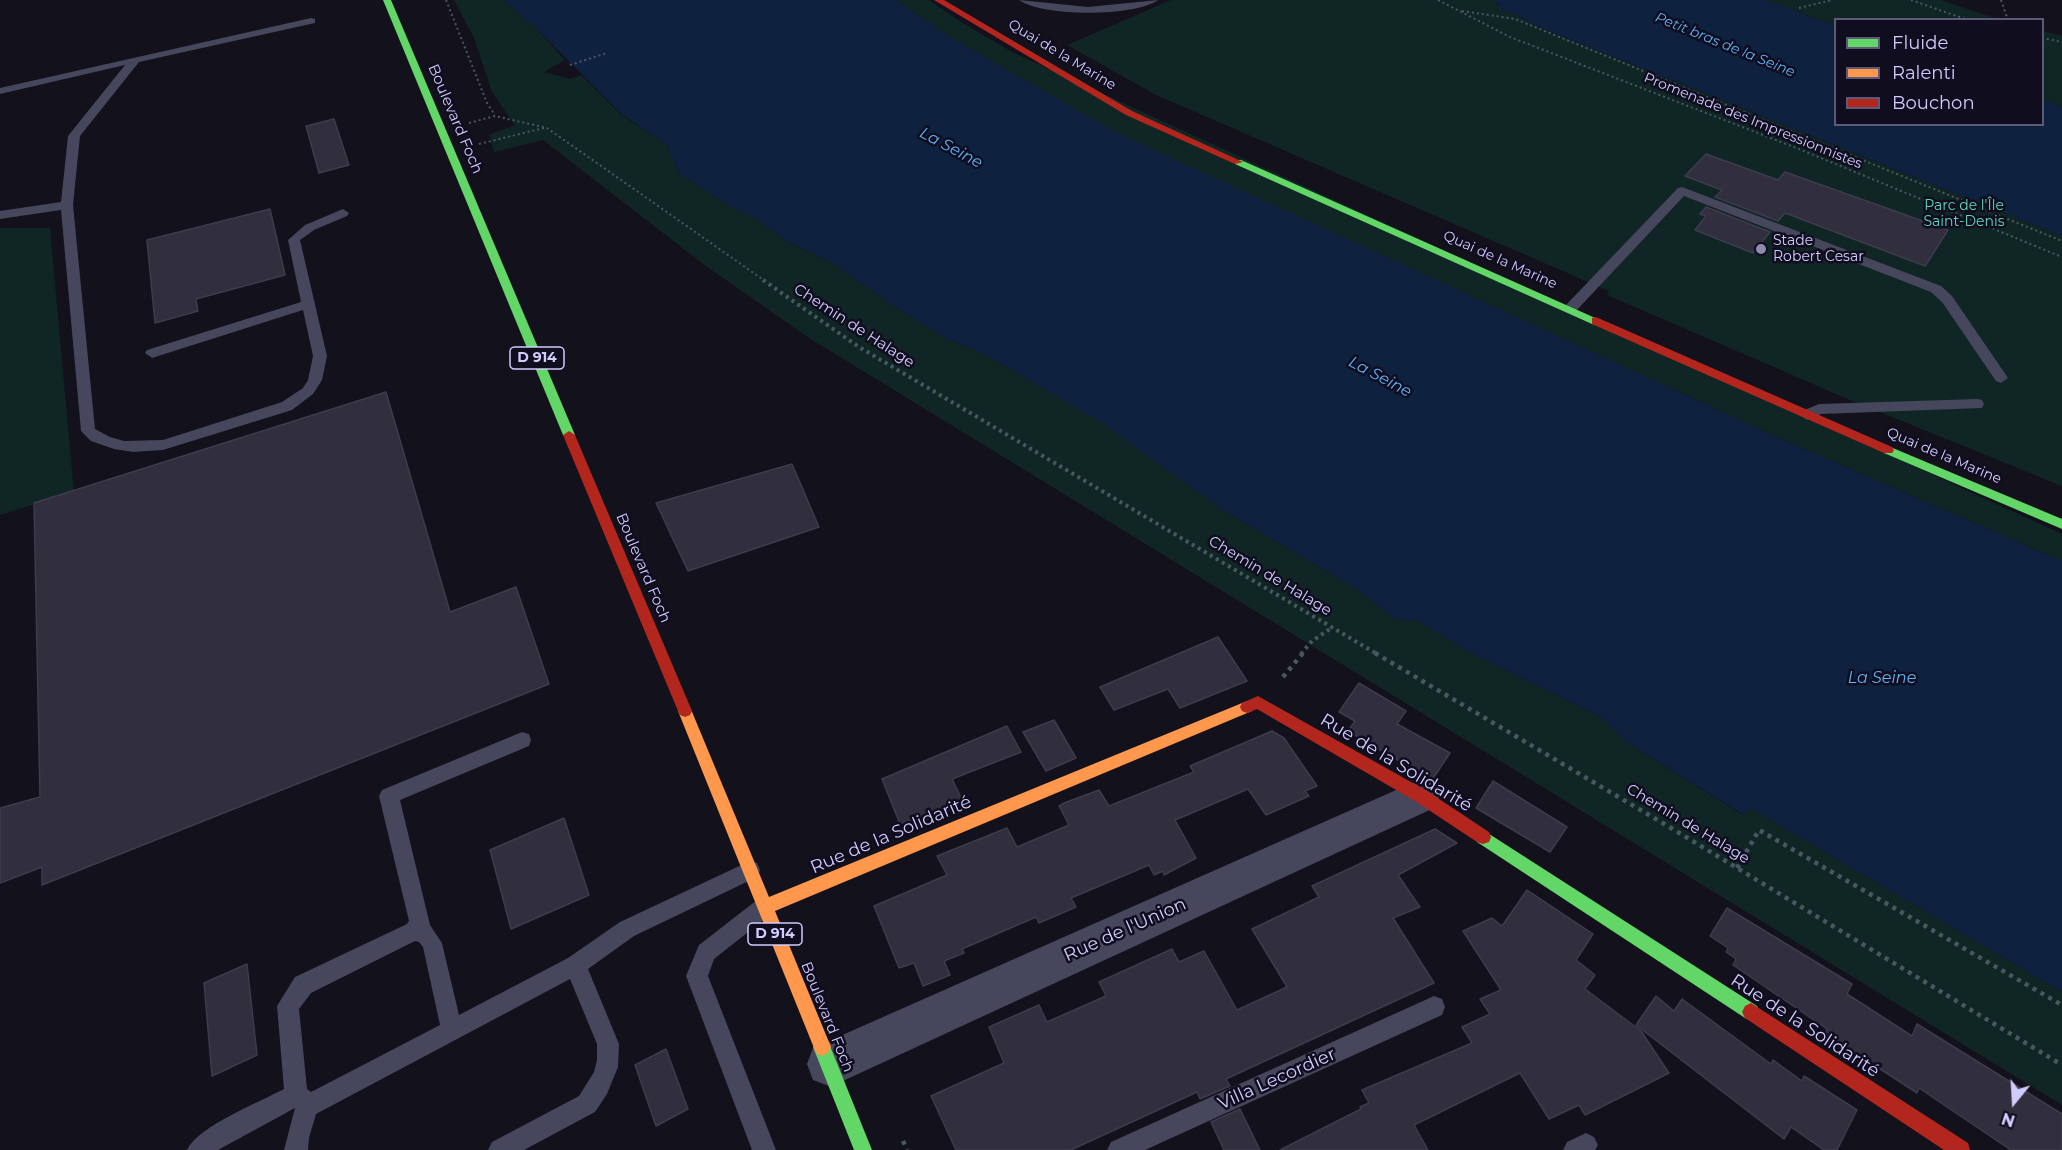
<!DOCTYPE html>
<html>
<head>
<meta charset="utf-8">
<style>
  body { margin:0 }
  #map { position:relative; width:2062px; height:1150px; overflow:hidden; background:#13111b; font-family:Montserrat,sans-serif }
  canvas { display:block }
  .legend { position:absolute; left:1834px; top:18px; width:210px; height:108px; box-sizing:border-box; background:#100d1f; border:2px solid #5d5978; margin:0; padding:8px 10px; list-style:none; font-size:18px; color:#d1ccfe }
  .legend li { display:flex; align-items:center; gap:12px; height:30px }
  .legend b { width:30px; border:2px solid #5d5978 }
  .north { position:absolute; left:1984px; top:1072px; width:60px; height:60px; -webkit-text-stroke:4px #100d1f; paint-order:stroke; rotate:198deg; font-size:16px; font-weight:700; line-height:24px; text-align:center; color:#d1ccfe }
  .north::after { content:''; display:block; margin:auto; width:21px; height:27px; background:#d1ccfe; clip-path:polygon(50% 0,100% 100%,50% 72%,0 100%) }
</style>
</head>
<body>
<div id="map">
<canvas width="2062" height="1150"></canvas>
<ul class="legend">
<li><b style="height:8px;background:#63d668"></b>Fluide</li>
<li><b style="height:8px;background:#ff974d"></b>Ralenti</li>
<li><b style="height:8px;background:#b3261e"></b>Bouchon</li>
</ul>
<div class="north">N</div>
</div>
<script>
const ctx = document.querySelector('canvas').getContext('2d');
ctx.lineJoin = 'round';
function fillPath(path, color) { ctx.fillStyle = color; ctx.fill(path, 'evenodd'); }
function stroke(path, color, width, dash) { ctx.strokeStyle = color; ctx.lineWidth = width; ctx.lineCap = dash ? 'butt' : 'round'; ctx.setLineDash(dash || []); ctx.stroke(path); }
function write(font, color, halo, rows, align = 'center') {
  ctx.font = font + ' Montserrat,sans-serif'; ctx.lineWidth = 5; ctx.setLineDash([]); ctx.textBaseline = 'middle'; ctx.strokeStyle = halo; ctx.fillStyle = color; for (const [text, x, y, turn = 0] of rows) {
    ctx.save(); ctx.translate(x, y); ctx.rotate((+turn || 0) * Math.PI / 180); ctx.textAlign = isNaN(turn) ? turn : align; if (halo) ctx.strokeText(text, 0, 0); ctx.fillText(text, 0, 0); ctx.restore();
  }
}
const green = new Path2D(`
  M454,0H503L535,27L565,60L544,72L570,79L581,75L621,115L667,145L679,173L724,203L756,219L788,242L834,264L900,310L944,337L986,355L1103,423L1223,510L1358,590L1394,619L1418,621L1469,652L1603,718L1626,742L1743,815L1750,808L2062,992V1105L809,338L703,264L543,140L494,152L489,135L515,125L492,92L474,38Z
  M896,0H929L961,22L1014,53L2062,534V561L1779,438L1114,132L950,37Z
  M1171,0H1493L1500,6V10L1513,13L1534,25L2062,236V486L1850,400L1607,295L1609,291L1156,95L1067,45Z
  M1766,0H1941L1997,19L1836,20L1835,26Z
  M2043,31L2062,36V107L2043,100Z
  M0,228H50L74,492L0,515Z`);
const water = new Path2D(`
  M503,0H896L950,37L1115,132L1779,438L2062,561V992L1750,808L1744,815L1626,742L1603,718L1469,652L1418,621L1394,619L1358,590L1223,510L1102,423L986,355L944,337L900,310L834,264L788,242L756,219L724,203L679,173L667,145L621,114L535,27Z
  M1493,0H1766L1835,26L1836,124H2042L2043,100L2062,107V236L1534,25L1513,13L1500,10V5Z`);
const building = new Path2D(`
  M334,119L349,165L319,173L306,126Z
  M1706,154L1778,180L1785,172L1948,230L1925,266L1785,213L1778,221L1715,197L1722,190L1685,176Z
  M1706,207L1770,232L1753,253L1695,230L1706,216L1700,214Z
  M270,209L285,275L196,299L198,311L155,323L147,240Z
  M386,392L450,612L516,587L549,684L42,885V867L0,883V808L40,797L34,503Z
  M792,464L819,527L688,571L656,503Z
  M1218,637L1247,681L1180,708L1168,689L1114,710L1100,687Z
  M1359,683L1406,711L1397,724L1450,753L1432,780L1348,731L1355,721L1339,712Z
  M1054,720L1076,758L1046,771L1023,732Z
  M1007,726L1021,752L952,779L964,804L920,822L918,817L900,824L882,779Z
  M1272,731L1284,738L1317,786L1305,791L1309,796L1266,815L1248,789L1213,804L1175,820L1196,858L1164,875L1163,871L1154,875L1149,865L1071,898L1076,907L1039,923L1036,917L962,949L964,953L944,961L950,975L923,986L914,963L899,968L874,906L947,875L937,856L1007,828L1017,847L1069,825L1059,806L1064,803L1099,790L1109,806L1194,772L1190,766Z
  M1493,781L1567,827L1550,852L1476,808Z
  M564,818L589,895L511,929L490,850Z
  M1435,829L1457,843L1398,875L1420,907L1393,918L1434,983L1226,1079L1230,1086L1200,1099L1197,1092L1071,1150H956L931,1096L1004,1063L989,1027L1039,1005L1047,1022L1106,996L1099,982L1172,949L1179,962L1204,951L1237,1010L1287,987L1252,929L1319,897L1312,886Z
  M1527,890L1593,934L1576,960L1595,975L1585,989L1641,1031L1669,1073L1585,1115L1579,1105L1549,1119L1520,1073L1414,1125L1428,1150H1280L1361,1109L1360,1107L1369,1103L1362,1090L1472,1043L1462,1027L1490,1014L1480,999L1501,990L1463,931L1492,918L1502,926Z
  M1727,908L1852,984L1847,994L1912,1036L1917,1024L2062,1114V1150H2011L1919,1088L1917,1093L1825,1033L1827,1029L1733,965L1736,959L1726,952L1728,948L1710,936Z
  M247,964L257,1055L212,1076L204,983Z
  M1656,996L1674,1011L1682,999L1771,1064L1773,1060L1802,1081L1804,1076L1857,1110L1837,1150H1824L1791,1127L1784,1139L1636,1025Z
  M666,1049L688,1109L656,1126L635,1065Z
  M1240,1109L1260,1150H1224L1211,1122Z`);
const pathFar2 = new Path2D(`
  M446,0L487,103L495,115
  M1438,0L1510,37L1799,149L2062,257
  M1911,0L1968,20
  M2001,0L2008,20
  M1799,8L1832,0
  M1462,11L1515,19L2062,241
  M2042,38L2062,42
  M570,65L607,53
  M469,123L495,116L547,128L765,281
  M479,144L544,128`);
const pathFar1 = new Path2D(`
  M763,280L859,347L1377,654
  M1301,654L1312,641L1333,627`);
const path = new Path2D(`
  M1375,653L1671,828L2062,1065
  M1283,677L1303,653
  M1737,868L1759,830L2062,1005
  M903,1141L907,1150`);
const lane = new Path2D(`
  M1019,0L1088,7L1158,0C1135,17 1042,17 1019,0Z
  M311,18L315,19V23L139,62L80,136L73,205L95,429L110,437L124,441L163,440L282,402L303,388L308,380L313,356L303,310L152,358L145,353L147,350L301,302L288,240L305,225L343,209L349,213L347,216L314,230L300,240L327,356L322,380L313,394L292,410L163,450L133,452L114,449L91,441L81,431L61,210L0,219V211L61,202L68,136L125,65L0,94V88Z
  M1682,187L1941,286L1952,296L2008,378L2001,383L1996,381L1942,302L1931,292L1684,196L1575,312H1565L1563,309L1565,306L1678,188Z
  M1977,399L1982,400L1984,404L1982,408L1821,414L1807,420L1800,415L1802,411L1819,404Z
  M522,732L529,734L531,740L529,746L400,800L430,925L442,943L459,1015L568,958L620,922L750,861L757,863L760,870L757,877L634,936L588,969L619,1044L618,1067L607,1094L595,1112L524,1150H488L492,1142L579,1096L594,1072L597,1060V1044L570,979L316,1114L309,1138L308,1150H284L295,1108L218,1150H187C198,1126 260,1102 284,1089L277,1006L295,977L407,924L409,921L379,796L382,790ZM415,941L419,942L423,947L440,1025L311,1092L307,1089L299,1009L311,993Z
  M764,897L771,900L774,907L771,914L714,959L708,976L776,1150H752L686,976L699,945L757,900Z
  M1434,996L1442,999L1445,1007L1442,1015L1145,1150H1107L1111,1142Z
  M1586,1133L1594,1137L1598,1145L1595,1150H1563L1567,1142Z`);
const street = new Path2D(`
  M1421,779L1434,784L1440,796L1434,808L845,1080L829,1086L813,1080L807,1064L813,1048Z`);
const fast = new Path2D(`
  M383,0H391L575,435L573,438L569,439L563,435Z
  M1235,160H1241L1602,321L1596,325L1592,324L1235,164Z
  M1888,446L2062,519V529L1884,453L1882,450Z
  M1483,830L1757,1006L1760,1012L1757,1018L1751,1021L1745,1018L1477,842L1475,837L1477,832Z
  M822,1038L828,1041L872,1150H854L813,1047L816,1041Z`);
const slow = new Path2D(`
  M1247,701L1252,703L1254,707L1252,711L775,911L831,1047L828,1053L822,1056L816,1053L678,711L680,707L685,705L690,707L769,897Z`);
const jam = new Path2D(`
  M934,0H944L1132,111L1243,162L1235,164L1126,115Z
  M1596,317L1892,447L1894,450L1892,453H1884L1592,324V318Z
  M569,431L575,435L692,711L690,715L685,717L680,715L678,711L563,435Z
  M1258,696L1427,791L1489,832L1491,837L1489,842L1483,844L1477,842L1415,801L1257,709L1247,713L1242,711L1240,707L1242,703Z
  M1751,1003L1968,1143L1970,1150H1944L1745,1018L1742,1012L1745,1006Z`);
const markers = [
  [1761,249,6,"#8e8baf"]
];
const farWaternames = [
  ["Petit bras de la Seine",1725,45,22]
];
const farStreetnames = [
  ["Quai de la Marine",1062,55,31],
  ["Promenade des Impressionnistes",1753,121,22],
  ["Quai de la Marine",1500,260,24],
  ["Quai de la Marine",1944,456,23]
];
const farParknames = [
  ["Parc de l'Île",1964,206],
  ["Saint-Denis",1964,222]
];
const farPoinames = [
  ["Stade",1773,241],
  ["Robert Cesar",1773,257]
];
const shields = [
  [537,358,54],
  [775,934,54]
];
const shieldNames = [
  ["D 914",537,358],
  ["D 914",775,934]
];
const streetNames = [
  ["Boulevard Foch",455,119,67],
  ["Chemin de Halage",854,326,33],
  ["Boulevard Foch",643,568,67],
  ["Chemin de Halage",1270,576,31],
  ["Chemin de Halage",1688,824,31],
  ["Boulevard Foch",827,1017,68]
];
const waterNames = [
  ["La Seine",951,148,28],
  ["La Seine",1380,377,28],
  ["La Seine",1882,678]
];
const nearStreetnames = [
  ["Rue de la Solidarité",1396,763,31],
  ["Rue de la Solidarité",891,835,-23],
  ["Rue de l'Union",1125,930,-24],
  ["Rue de la Solidarité",1805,1026,33],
  ["Villa Lecordier",1277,1079,-24]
];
fillPath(green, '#102625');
fillPath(water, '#0e213f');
fillPath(building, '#312e3d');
stroke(building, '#3e3b4f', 1.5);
stroke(pathFar2, '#495763', 2, [2, 3]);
stroke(pathFar1, '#495763', 4, [3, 4]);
stroke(path, '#495763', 4.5, [4, 5]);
fillPath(lane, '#46465c');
fillPath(street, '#46465c');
fillPath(fast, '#63d668');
fillPath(slow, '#ff974d');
fillPath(jam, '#b3261e');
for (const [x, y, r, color] of markers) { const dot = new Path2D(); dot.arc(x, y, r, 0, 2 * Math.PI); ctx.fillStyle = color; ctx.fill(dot); stroke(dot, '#100d1f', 2); }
write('italic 14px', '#5db5fb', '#100d1f', farWaternames);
write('14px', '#d1ccfe', '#100d1f', farStreetnames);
write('14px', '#5bdbb8', '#100d1f', farParknames);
write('14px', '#d1ccfe', '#100d1f', farPoinames, 'left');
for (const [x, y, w] of shields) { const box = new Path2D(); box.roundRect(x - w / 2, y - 11, w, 22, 4.5); ctx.fillStyle = '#100d1f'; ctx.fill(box); stroke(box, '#d1ccfe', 1.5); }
write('bold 14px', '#d1ccfe', null, shieldNames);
write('15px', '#d1ccfe', '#100d1f', streetNames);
write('italic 16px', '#5db5fb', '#100d1f', waterNames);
write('18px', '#d1ccfe', '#100d1f', nearStreetnames);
</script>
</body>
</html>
